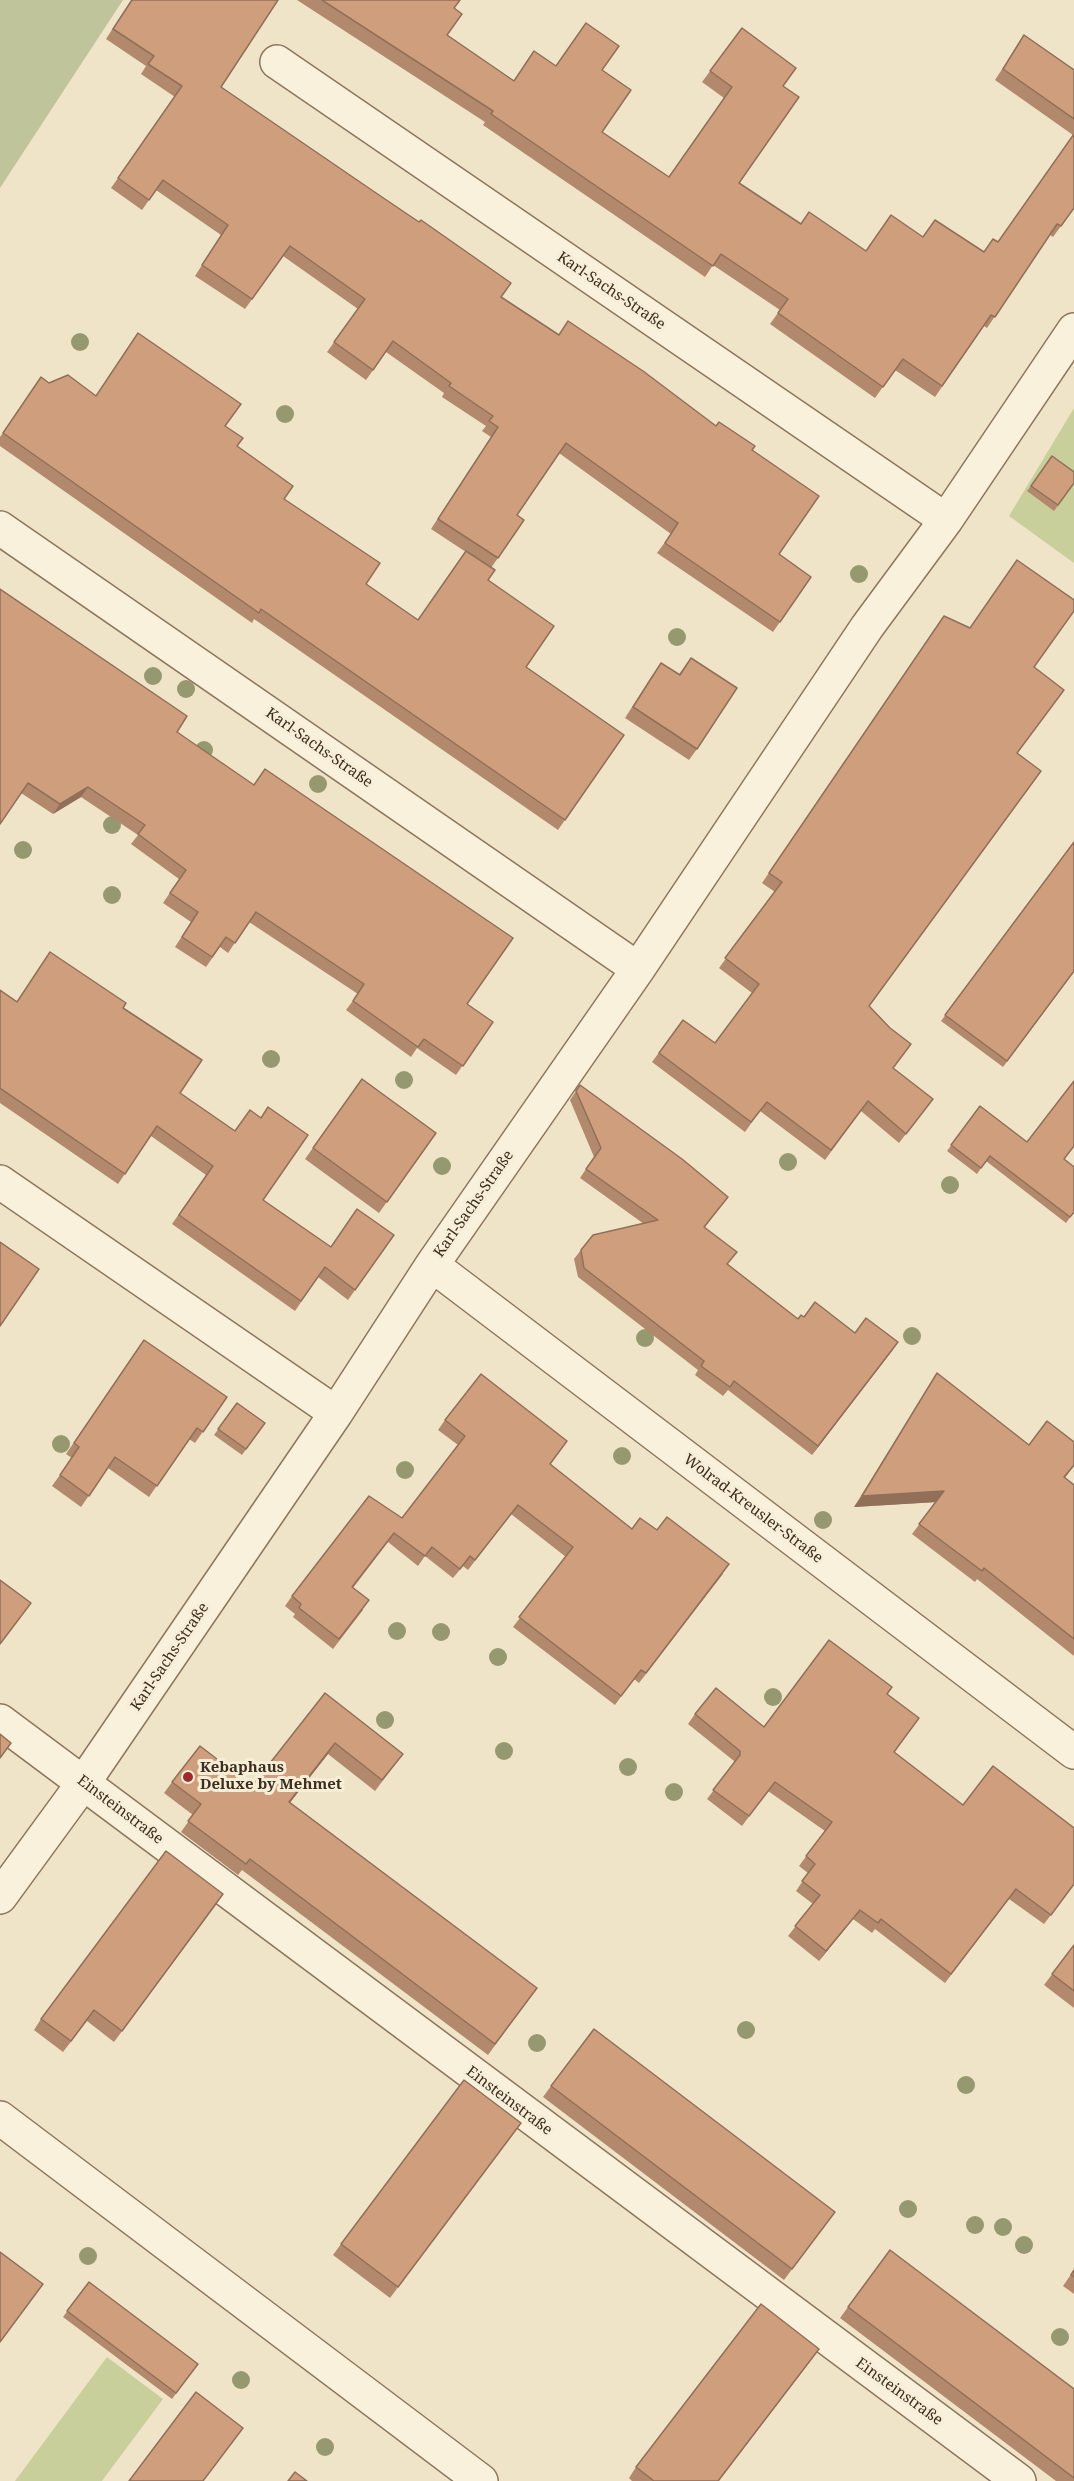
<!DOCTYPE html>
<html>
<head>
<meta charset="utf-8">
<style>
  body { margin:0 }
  canvas { display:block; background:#f0e4c8 }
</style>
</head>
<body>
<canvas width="1074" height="2481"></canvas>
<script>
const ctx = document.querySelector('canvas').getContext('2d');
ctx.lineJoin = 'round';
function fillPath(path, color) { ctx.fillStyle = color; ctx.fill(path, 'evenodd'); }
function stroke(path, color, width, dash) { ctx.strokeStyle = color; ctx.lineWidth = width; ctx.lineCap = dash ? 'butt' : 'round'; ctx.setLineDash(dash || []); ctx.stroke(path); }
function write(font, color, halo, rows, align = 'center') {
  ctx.font = font + ' "Noto Serif",serif'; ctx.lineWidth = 6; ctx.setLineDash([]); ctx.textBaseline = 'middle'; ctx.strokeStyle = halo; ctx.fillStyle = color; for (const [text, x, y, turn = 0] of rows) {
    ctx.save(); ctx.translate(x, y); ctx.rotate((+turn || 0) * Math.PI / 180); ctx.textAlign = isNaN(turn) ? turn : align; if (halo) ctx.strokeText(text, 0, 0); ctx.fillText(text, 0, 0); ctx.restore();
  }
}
const green = new Path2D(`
  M1074,408V563L1009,516Z
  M107,2357L163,2399L102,2481H15Z`);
const cemetery = new Path2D(`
  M0,0H123L0,188Z`);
const minor = new Path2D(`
  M277,62L946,520
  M0,528L638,969
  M0,1182L336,1413
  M432,1265L1074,1752
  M0,1721L1019,2481
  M0,1897L84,1782L336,1413L432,1265L638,969L867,627L946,520L1074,330
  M0,2118L481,2481`);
const trees = [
  [80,342],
  [285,414],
  [859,574],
  [677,637],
  [153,676],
  [186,689],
  [204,750],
  [318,784],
  [112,825],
  [23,850],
  [112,895],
  [271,1059],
  [404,1080],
  [788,1162],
  [442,1166],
  [950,1185],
  [912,1336],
  [645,1338],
  [61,1444],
  [622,1456],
  [405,1470],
  [823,1520],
  [397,1631],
  [441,1632],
  [498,1657],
  [773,1697],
  [385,1720],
  [504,1751],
  [628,1767],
  [674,1792],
  [746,2030],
  [537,2043],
  [966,2085],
  [908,2209],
  [975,2225],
  [1003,2227],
  [1024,2245],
  [88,2256],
  [1060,2337],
  [241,2380],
  [325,2447]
];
const wall = new Path2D(`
  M131,0H278L221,87L501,297L559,335L716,426L752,450L779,554L811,577L773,632L657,553L671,534L559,453L517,515L524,520L491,568L488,580L526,667L624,735L558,830L254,619L252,623L0,446V437L41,377L49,383L96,396L225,426L237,446L284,499L366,584L418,620L466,552L431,529L491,437L482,431L486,426L442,397L444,393L386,352L366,380L327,352L358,309L283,256L245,309L195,276L221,235L156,190L142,210L111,188L175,97L141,74L146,66L106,39Z
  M297,0H460L454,8L447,35L514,81L556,66L602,70V132L669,177L724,98L702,82L742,28L783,87L739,183L801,224L866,251L923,237L984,252L998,242L1073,135L995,80L1024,35L1074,70V208L1053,237L1050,235L987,328L984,326L935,397L895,370L875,398L770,324L780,310L713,265L705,277L483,125L485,122Z
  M1052,456L1074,483L1054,511L1027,491Z
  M0,589L177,732L467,1004L493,1022L456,1075L417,1048L411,1057L346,1010L358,994L249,922L228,953L220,947L206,967L175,947L191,922L163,903L179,879L131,844L138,835L81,797L53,814L21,793Z
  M944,616L1034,667L1017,754L869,1006L894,1069L933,1099L899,1143L861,1111L825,1160L760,1111L745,1132L652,1062L683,1020L715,1043L752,993L719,968L775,892L762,883Z
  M691,658L697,749L689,760L625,718L653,674H679Z
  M1074,842V972L1003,1067L941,1021Z
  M0,990L17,1001L123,1008L180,1093L263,1200L331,1247L394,1235L348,1300L318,1277L295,1311L172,1224L206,1175L151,1136L118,1184L0,1103Z
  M362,1079L436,1133L379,1213L305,1159Z
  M580,1085L728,1197L705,1227L728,1264L798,1319L804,1317L855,1333L898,1342L812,1455L728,1390L723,1396L695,1375L698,1370L578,1277L574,1259L581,1250L644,1224L580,1178L594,1157L570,1100Z
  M980,1106L1027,1142L1064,1159L1074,1212L1066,1223L986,1161L977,1174L947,1151Z
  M144,1340L227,1397L195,1443L189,1439L149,1497L108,1468L81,1507L52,1486L72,1458L66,1454Z
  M937,1373L1029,1445L1074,1466L1065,1478L1074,1485V1656L977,1579L975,1582L912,1534L936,1502L854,1507Z
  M237,1403L265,1423L242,1455L214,1435Z
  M445,1420L560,1451L550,1464L632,1529L657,1530L723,1574L639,1683L634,1679L615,1705L513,1627L566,1557L511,1514L468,1570L463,1566L453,1578L425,1556L418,1566L388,1542L353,1588L363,1610L333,1649L293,1617L295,1614L285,1606L292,1596L402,1518L458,1445L438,1430Z
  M325,1693L403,1754L375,1791L328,1754L290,1802L537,1988L488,2055L242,1870L238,1875L181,1832L193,1815L164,1793L172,1782L252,1786Z
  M887,1694L894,1752L963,1805L1074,1885L1044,1924L1009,1899L945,1983L875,1929L872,1933L853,1919L819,1961L788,1936L813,1904L796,1891L808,1873L799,1866L825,1831L768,1791L742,1826L707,1799L734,1764V1761L688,1724L695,1714L764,1727Z
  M216,1905L114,2042L87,2021L63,2052L34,2030L41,2019Z
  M1074,1945V2008L1044,1985Z
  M551,2086L835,2212L784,2280L543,2097Z
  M521,2123L390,2298L333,2255L341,2244Z
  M1074,2270V2294L1063,2286Z
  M89,2282L198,2364L172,2399L63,2317Z
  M848,2307L1074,2389V2481H1056L840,2318Z
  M811,2360L719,2481H632L629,2478L636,2467Z`);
const shadedWall = new Path2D(`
  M88,787L81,797L53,814L60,804Z
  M898,1342L892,1351L812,1455L818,1446Z
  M944,1491L937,1502L854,1507L862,1496Z
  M335,1743L328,1754L282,1813L289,1802Z
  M860,1910L853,1919L819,1961L826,1951Z
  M819,2349L811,2360L718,2481Z`);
const building = new Path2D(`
  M132,0H278L221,87L379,195L419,222L421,220L511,283L501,297L559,335L568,321L643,371L716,426L719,422L755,446L752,450L819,496L779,554L811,577L780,622L665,543L678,523L566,443L517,515L524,520L498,558L438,519L498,427L489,421L493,416L449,386L451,383L393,341L373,370L334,342L365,299L290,246L252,299L202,265L228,225L163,180L149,200L118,178L182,86L148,64L154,56L113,29Z
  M322,0H460L454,8L462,14L447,35L514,81L534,51L556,66L586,23L619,46L602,70L631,90L602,132L669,177L732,87L710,71L742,28L796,68L783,86L799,97L739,183L801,224L809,212L866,251L891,215L923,237L935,220L984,252L993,239L998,242L1074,134V208L1061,226L1057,224L995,317L991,315L942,386L903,359L883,387L778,313L788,299L721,254L713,266L491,114L493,111Z
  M1024,35L1074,70V119L1003,69Z
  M138,333L241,404L225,426L243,438L237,446L293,486L284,499L380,563L366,584L418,620L466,551L495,570L488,580L554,626L526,667L624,735L565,820L261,609L259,613L3,433L41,377L49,383L68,375L96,396Z
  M1052,456L1074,472V483L1058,505L1031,486Z
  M1017,560L1074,600V611L1034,667L1064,690L1017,753L1041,771L869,1006L890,1028L911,1044L893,1068L933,1099L906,1134L868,1101L831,1150L767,1102L751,1122L659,1053L683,1020L715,1043L759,984L725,958L782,882L769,873L944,616L970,628Z
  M0,589L187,716L177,732L254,785L265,769L513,938L467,1004L493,1022L463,1066L424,1039L418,1047L353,1001L364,984L256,912L235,943L226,937L212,957L182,937L198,912L170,893L186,870L138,834L145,825L88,787L60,804L28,783L0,824Z
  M691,658L737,688L697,749L633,707L661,663L680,675Z
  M1074,842V971L1007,1061L945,1015Z
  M50,952L126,1003L123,1008L202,1060L180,1093L235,1131L250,1110L261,1118L268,1107L308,1135L263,1200L331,1247L357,1209L394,1235L355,1290L325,1267L301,1301L179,1215L213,1166L157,1126L125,1174L0,1088V990L17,1002Z
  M362,1079L436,1133L387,1202L313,1148Z
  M1074,1081V1146L1064,1159L1074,1167V1212L1070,1217L990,1156L981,1168L951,1145L980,1106L1027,1142Z
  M580,1085L682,1159L728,1197L704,1227L737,1252L727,1264L798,1319L801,1315L804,1317L815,1302L855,1333L866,1318L898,1342L818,1446L734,1381L730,1387L701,1366L704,1361L584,1268L581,1250L593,1235L658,1220L586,1169L601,1148L576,1091Z
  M0,1242L39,1269L0,1326Z
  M144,1340L227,1397L203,1432L197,1428L157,1486L115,1457L89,1496L60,1475L79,1447L74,1443Z
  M937,1373L1029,1445L1047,1421L1074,1442V1465L1064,1477L1074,1485V1639L984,1568L982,1571L919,1524L944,1491L862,1496Z
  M481,1374L567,1441L550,1464L632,1529L640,1518L657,1530L667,1517L729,1564L646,1673L641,1670L621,1696L519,1617L573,1547L518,1505L475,1560L470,1556L460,1569L432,1547L425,1556L394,1533L352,1587L369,1600L339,1639L299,1608L301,1604L292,1596L369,1496L402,1518L465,1436L445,1420Z
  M237,1403L265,1423L246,1449L218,1429Z
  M0,1580L31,1603L0,1644Z
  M829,1640L892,1687L887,1694L919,1718L894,1752L963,1805L993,1766L1074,1828V1884L1051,1915L1016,1889L951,1974L881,1919L878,1923L860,1910L826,1951L795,1926L820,1895L802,1881L815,1864L806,1856L832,1822L775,1782L749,1816L713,1790L740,1755V1751L695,1714L716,1688L764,1727Z
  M325,1693L403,1754L382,1780L335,1743L289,1802L537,1988L495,2044L250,1859L246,1864L188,1821L201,1804L172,1782L200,1746L252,1786Z
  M0,1734L11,1743L0,1758Z
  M166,1851L223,1894L122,2031L94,2010L71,2041L41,2019Z
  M1074,1945V1991L1052,1974Z
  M594,2029L835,2212L792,2269L551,2086Z
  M464,2080L521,2123L398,2287L341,2244Z
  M890,2250L1074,2389V2478L848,2307Z
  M0,2252L43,2284L0,2342Z
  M1074,2270V2277L1071,2275Z
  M89,2282L198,2364L176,2393L67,2311Z
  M761,2304L819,2349L718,2481H654L636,2467Z
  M196,2392L243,2428L203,2481H129Z
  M295,2472L307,2481H288Z`);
const markers = [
  [188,1777,6,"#9e2a2b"]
];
const streetNames = [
  ["Karl-Sachs-Straße",611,291,34],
  ["Karl-Sachs-Straße",319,748,35],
  ["Karl-Sachs-Straße",474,1204,-55],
  ["Wolrad-Kreusler-Straße",753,1509,37],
  ["Karl-Sachs-Straße",170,1657,-56],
  ["Einsteinstraße",120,1810,37],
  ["Einsteinstraße",509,2101,37],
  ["Einsteinstraße",899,2392,36]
];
const poiNames = [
  ["Kebaphaus",200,1768],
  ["Deluxe by Mehmet",200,1785]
];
fillPath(green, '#c9cf9b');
fillPath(cemetery, '#bfc49a');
stroke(minor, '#8d765c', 36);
stroke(minor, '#faf1dc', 33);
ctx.fillStyle = '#96986f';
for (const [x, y] of trees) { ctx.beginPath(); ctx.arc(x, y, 9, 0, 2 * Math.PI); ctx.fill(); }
fillPath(wall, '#b2896c');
fillPath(shadedWall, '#916f58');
fillPath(building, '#cf9f7d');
stroke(building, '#916f58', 1.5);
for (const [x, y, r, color] of markers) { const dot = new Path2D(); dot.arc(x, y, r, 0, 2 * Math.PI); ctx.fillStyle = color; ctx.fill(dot); stroke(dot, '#f7eed8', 2); }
write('15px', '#3d2e20', '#f7eed8', streetNames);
write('bold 15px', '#3d2e20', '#f7eed8', poiNames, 'left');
</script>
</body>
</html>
